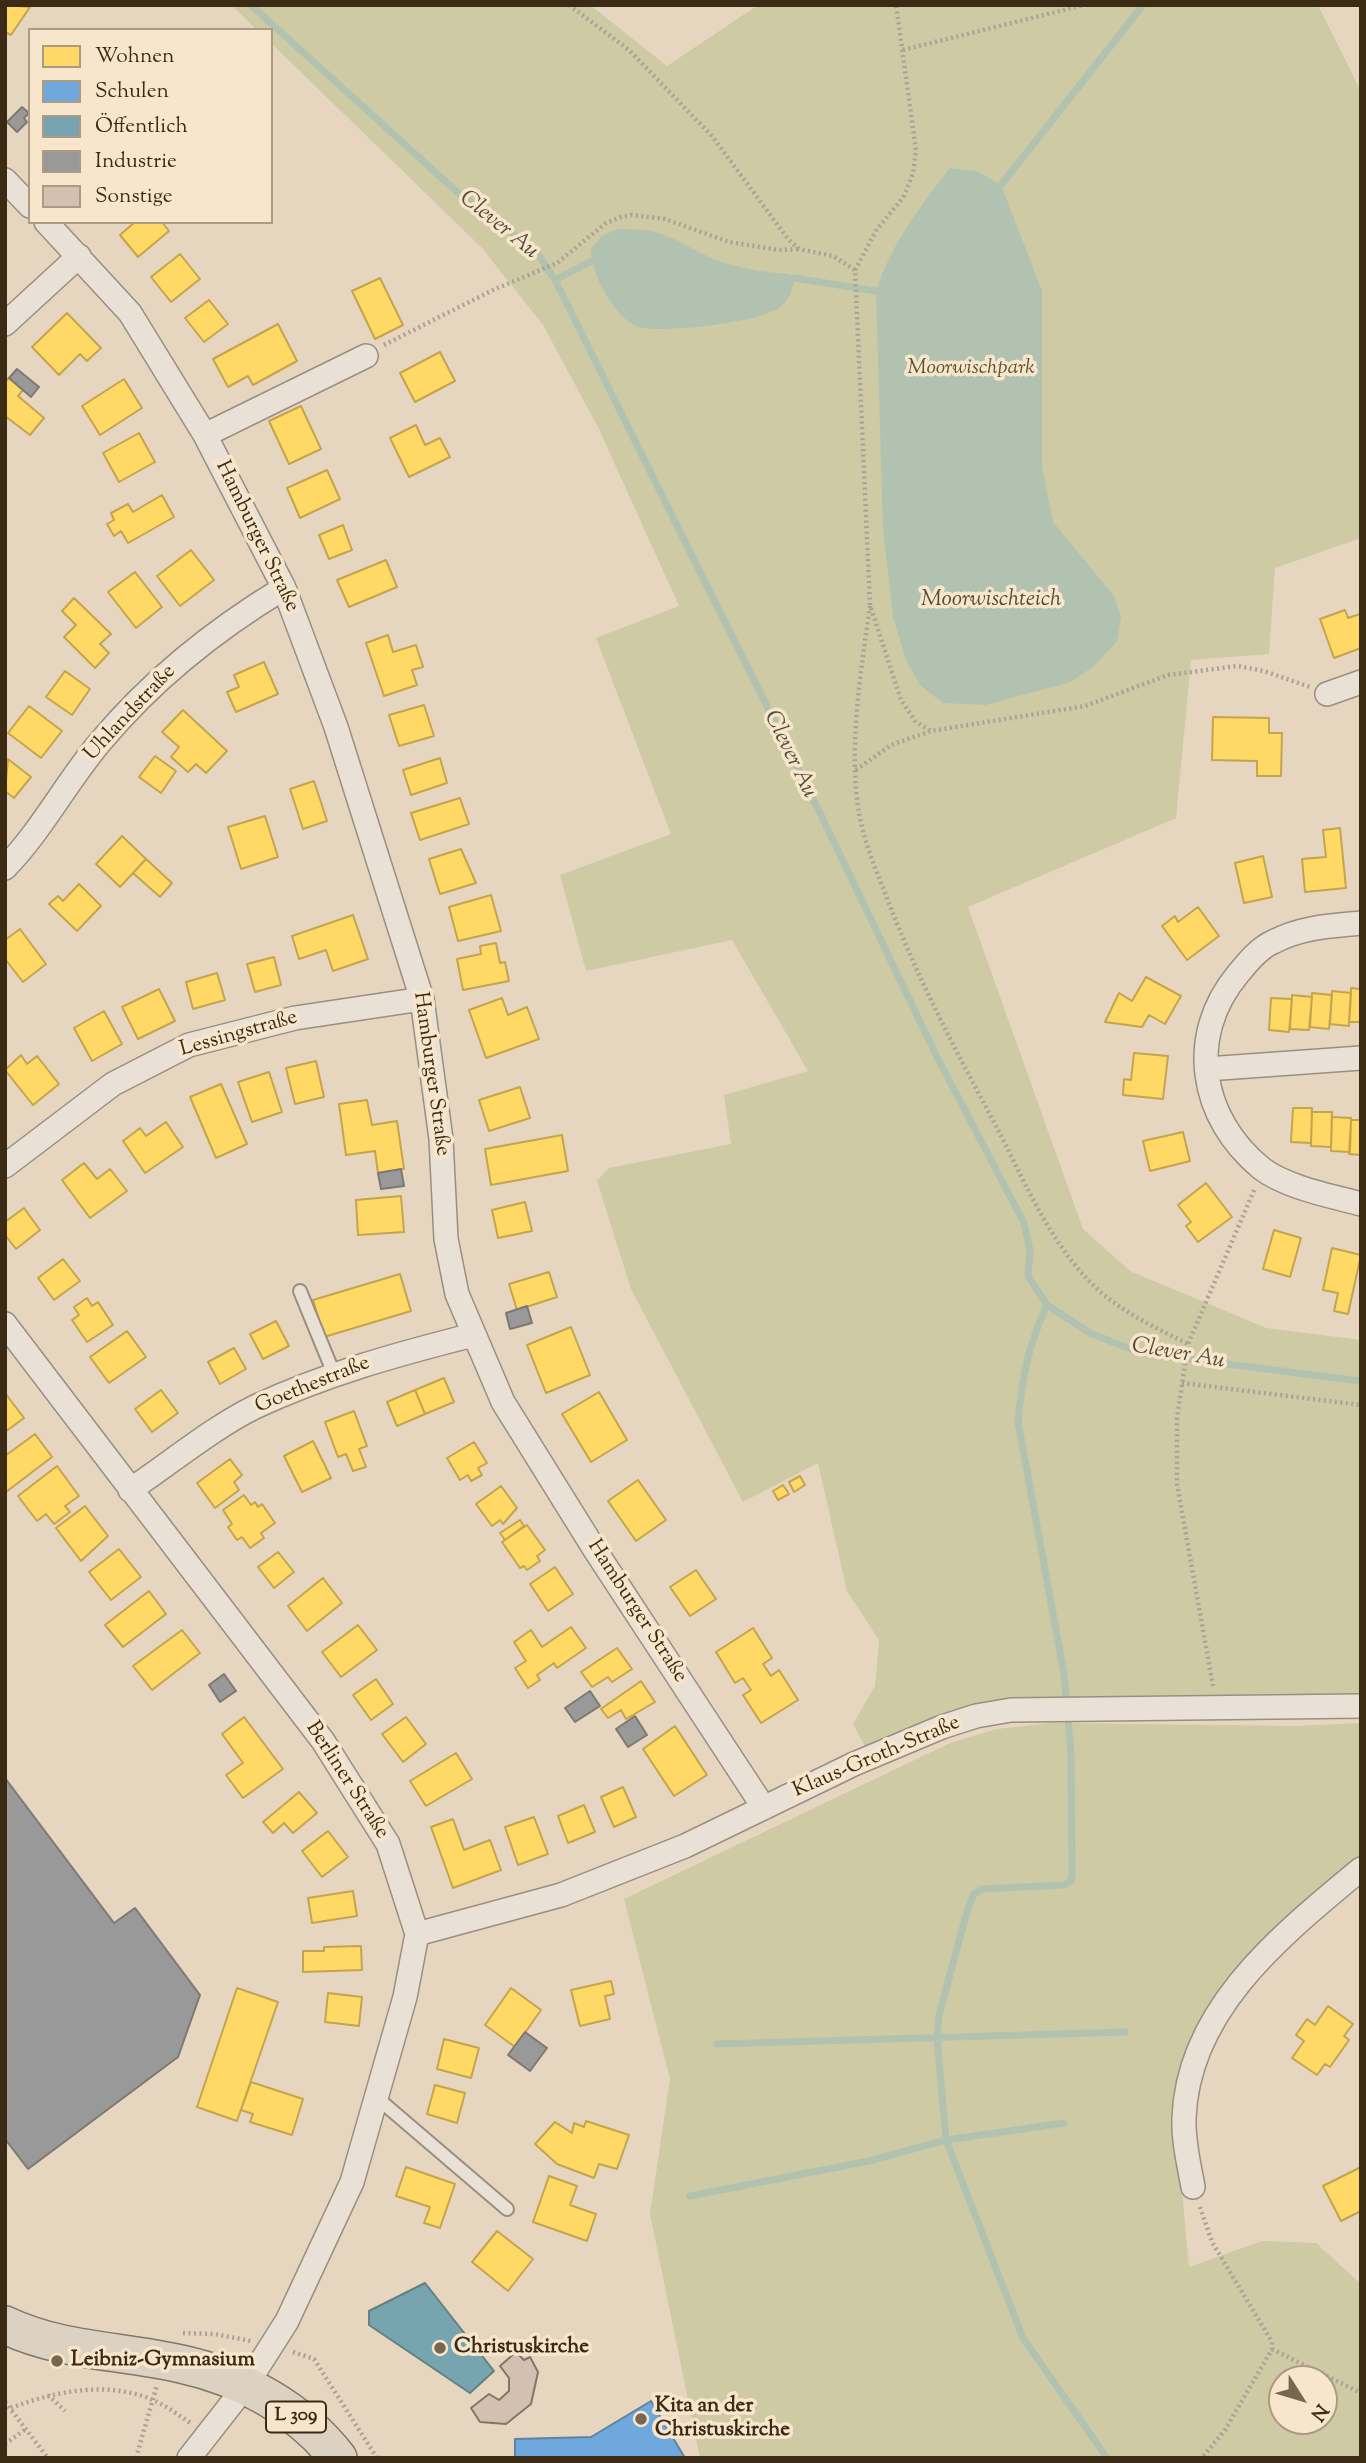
<!DOCTYPE html>
<html>
<head>
<meta charset="utf-8">
<style>
  body { margin:0 }
  #map { position:relative; width:1366px; height:2463px; overflow:hidden; background:#e6d6bf; font-family:"Sorts Mill Goudy",serif }
  canvas { display:block }
  .frame { position:absolute; inset:0; border:7px solid #3b2a14; pointer-events:none }
  .legend { position:absolute; left:28px; top:28px; width:245px; height:196px; box-sizing:border-box; background:#f8e6cc; border:2px solid #ac9b82; margin:0; padding:9px 12px; list-style:none; font-size:21px; color:#3b2a14 }
  .legend li { display:flex; align-items:center; gap:14px; height:35px }
  .legend b { width:35px; border:2px solid #ac9b82 }
  .north { position:absolute; left:1268px; top:2365px; width:70px; height:70px; box-sizing:border-box; background:#f8e6cc; border:2px solid #ac9b82; border-radius:50%; rotate:127deg; font-size:19px; font-weight:700; line-height:28px; text-align:center; color:#3b2a14 }
  .north::after { content:''; display:block; margin:auto; width:24px; height:32px; background:#776650; clip-path:polygon(50% 0,100% 100%,50% 72%,0 100%) }
</style>
</head>
<body>
<div id="map">
<canvas width="1366" height="2463"></canvas>
<div class="frame"></div>
<ul class="legend">
<li><b style="height:19px;background:#ffd966"></b>Wohnen</li>
<li><b style="height:19px;background:#6fa8dc"></b>Schulen</li>
<li><b style="height:19px;background:#76a5af"></b>Öffentlich</li>
<li><b style="height:19px;background:#999"></b>Industrie</li>
<li><b style="height:19px;background:#d4c0b0"></b>Sonstige</li>
</ul>
<div class="north">N</div>
</div>
<script>
const ctx = document.querySelector('canvas').getContext('2d');
ctx.lineJoin = 'round';
function fillPath(path, color) { ctx.fillStyle = color; ctx.fill(path, 'evenodd'); }
function stroke(path, color, width, dash) { ctx.strokeStyle = color; ctx.lineWidth = width; ctx.lineCap = dash ? 'butt' : 'round'; ctx.setLineDash(dash || []); ctx.stroke(path); }
function write(font, color, halo, rows, align = 'center') {
  ctx.font = font + ' "Sorts Mill Goudy",serif'; ctx.lineWidth = 7; ctx.setLineDash([]); ctx.textBaseline = 'middle'; ctx.strokeStyle = halo; ctx.fillStyle = color; for (const [text, x, y, turn = 0] of rows) {
    ctx.save(); ctx.translate(x, y); ctx.rotate((+turn || 0) * Math.PI / 180); ctx.textAlign = isNaN(turn) ? turn : align; if (halo) ctx.strokeText(text, 0, 0); ctx.fillText(text, 0, 0); ctx.restore();
  }
}
const green = new Path2D(`
  M231,5H590L667,66L758,5H1318L1361,91V538L1275,568L1269,654L1191,660L1176,818L968,907L1083,1229L1130,1271L1266,1328L1361,1340V1695L1016,1699L866,1748L853,1724L875,1686L879,1640L847,1591L818,1463L743,1502L631,1289L597,1181L609,1168L731,1144L724,1095L808,1071L732,940L586,971L560,875L671,834L596,638L679,606L599,429L543,325L482,248L271,43V30H257Z
  M1052,1723L1298,1726L1361,1723V1861L1232,1982L1177,2136L1189,2267L1262,2241L1316,2243L1361,2284V2458H700L650,2214L670,2079L624,1899L950,1743L997,1729ZM1282,2379H1324V2421H1282Z`);
const water = new Path2D(`
  M950,168L977,171L1001,185L1042,291V467L1053,522L1114,596L1121,617L1117,641L1094,666L1071,682L985,705L943,703L920,685L906,660L893,617L883,529L876,291C892,243 919,208 950,168Z
  M618,229C668,228 672,241 714,259C738,269 763,272 789,274L794,278C793,290 789,302 777,309C757,322 663,334 639,327C615,320 590,272 591,249L602,236Z`);
const homes = new Path2D(`
  M5,5L30,7L11,35L5,32Z
  M135,222H162L169,231L138,257L120,235Z
  M180,254L200,279L171,302L151,277Z
  M380,278L403,325L375,339L352,291Z
  M209,300L228,324L204,342L185,318Z
  M67,313L101,348L87,361L80,354L59,375L32,347Z
  M278,324L297,361L253,385L248,376L228,387L213,359Z
  M440,352L455,381L415,402L400,373Z
  M9,378L23,390L18,396L44,418L30,435L5,416V382Z
  M124,379L142,408L100,435L82,406Z
  M301,406L321,449L289,464L269,421Z
  M416,425L425,445L440,438L450,457L409,477L390,438Z
  M139,433L155,462L119,482L103,453Z
  M327,470L340,499L300,518L287,488Z
  M162,495L174,517L128,543L121,531L114,536L107,524L114,520L111,513L128,504L133,512Z
  M343,525L352,550L329,559L319,535Z
  M191,550L214,580L180,606L157,576Z
  M386,560L397,587L349,607L337,580Z
  M135,572L162,607L136,628L108,592Z
  M74,598L111,634L100,644L109,653L95,668L64,637L76,625L62,611Z
  M1345,610L1348,618L1360,614L1361,648L1334,658L1320,619Z
  M388,635L393,652L416,645L423,667L412,670L417,685L384,696L366,643Z
  M264,662L278,694L236,712L227,692L239,687L234,675Z
  M65,671L90,689L72,715L46,697Z
  M424,705L434,736L399,746L389,715Z
  M29,706L62,731L41,758L8,733Z
  M183,710L227,751L206,773L196,764L188,772L171,757L179,747L162,732Z
  M1213,717L1269,718V733H1282L1281,776H1257V761L1212,760Z
  M155,756L176,771L161,793L139,777Z
  M440,758L447,783L411,795L403,770Z
  M8,759L31,777L14,798L5,791Z
  M314,781L327,821L303,829L290,789Z
  M460,798L469,824L420,840L411,813Z
  M265,816L278,857L241,869L228,827Z
  M1340,828L1346,888L1305,892L1302,859L1326,857L1323,830Z
  M122,836L146,859L120,887L96,864Z
  M461,849L476,883L440,894L429,859Z
  M1263,856L1272,897L1244,903L1235,863Z
  M146,859L172,883L160,897L133,873Z
  M79,884L101,906L77,931L49,904L58,896L63,901Z
  M491,895L501,931L458,941L449,907Z
  M1198,907L1219,936L1187,960L1162,926L1175,916L1178,922Z
  M353,915L368,959L333,971L326,950L299,959L292,936Z
  M20,929L46,964L23,982L5,959V940Z
  M496,943L500,963L505,962L509,981L463,990L457,959L481,954L480,946Z
  M274,957L281,985L255,992L247,964Z
  M217,973L225,1000L193,1009L186,982Z
  M1146,977L1181,996L1165,1024L1149,1015L1142,1027L1105,1022L1119,993L1132,1001Z
  M1351,988L1361,989V1022H1349Z
  M159,989L175,1021L138,1039L122,1007Z
  M1332,991L1351,993L1349,1026L1330,1024Z
  M1312,993L1332,995L1329,1029L1310,1027Z
  M1292,995L1312,997L1309,1030L1290,1029Z
  M502,998L508,1015L527,1007L539,1039L486,1058L469,1010Z
  M1271,998L1292,999L1289,1032L1269,1030Z
  M104,1011L122,1044L92,1061L74,1028Z
  M1134,1053L1168,1056L1163,1099L1123,1095L1124,1079L1131,1080Z
  M21,1055L27,1064L37,1056L59,1084L33,1105L5,1070Z
  M316,1061L324,1097L295,1104L286,1068Z
  M269,1072L282,1112L252,1122L238,1082Z
  M221,1084L247,1144L216,1158L190,1097Z
  M520,1087L530,1118L489,1131L479,1100Z
  M367,1100L372,1125L397,1121L404,1169L378,1173L375,1151L346,1155L339,1104Z
  M1293,1108H1312L1311,1143L1291,1142Z
  M1312,1112H1332L1331,1147L1311,1146Z
  M1332,1117L1351,1118L1350,1152L1331,1151Z
  M1351,1120H1361V1155L1349,1154Z
  M166,1122L183,1147L145,1173L123,1141L140,1128L146,1136Z
  M1183,1132L1190,1161L1150,1171L1143,1141Z
  M562,1135L568,1171L491,1185L485,1149Z
  M84,1163L97,1179L110,1169L127,1191L90,1218L62,1180Z
  M1206,1183L1232,1217L1198,1242L1186,1226L1191,1222L1178,1205Z
  M401,1196L404,1232L358,1235L356,1200Z
  M525,1202L532,1231L498,1238L492,1210Z
  M24,1208L40,1230L16,1249L5,1235V1222Z
  M1274,1230L1301,1238L1290,1277L1263,1269Z
  M1332,1248L1361,1255L1348,1314L1334,1311L1338,1293L1323,1290Z
  M63,1259L80,1281L54,1300L38,1278Z
  M549,1272L557,1297L517,1310L509,1284Z
  M400,1274L411,1311L324,1337L313,1300Z
  M87,1298L92,1306L98,1302L113,1325L87,1342L72,1320L79,1315L74,1307Z
  M276,1321L289,1346L263,1359L250,1334Z
  M571,1327L590,1375L546,1393L527,1345Z
  M127,1331L146,1357L109,1383L90,1357Z
  M234,1348L246,1369L220,1384L208,1362Z
  M444,1378L454,1402L425,1414L415,1390Z
  M161,1390L178,1413L152,1432L135,1409Z
  M415,1390L425,1414L397,1426L387,1402Z
  M599,1392L627,1440L591,1462L562,1414Z
  M5,1393L24,1418L5,1432Z
  M354,1411L367,1446L359,1449L366,1467L353,1471L346,1454L338,1457L325,1422Z
  M35,1434L52,1457L6,1492L5,1456Z
  M313,1441L331,1478L302,1492L284,1456Z
  M474,1442L487,1463L478,1468L482,1475L471,1481L468,1475L460,1480L447,1458Z
  M230,1459L242,1475L234,1482L239,1490L215,1508L197,1483Z
  M57,1466L79,1496L65,1506L70,1512L54,1524L46,1514L37,1521L18,1496Z
  M800,1476L805,1485L794,1492L789,1482Z
  M638,1480L666,1520L636,1541L608,1501Z
  M783,1485L789,1494L778,1500L773,1491Z
  M501,1486L517,1508L503,1524L500,1520L492,1526L476,1504Z
  M244,1495L251,1505L255,1502L258,1507L262,1504L275,1523L261,1533L264,1538L250,1548L242,1537L237,1540L228,1527L232,1524L223,1510Z
  M85,1506L108,1536L81,1561L56,1528Z
  M520,1520L524,1526L505,1540L500,1533Z
  M527,1525L545,1550L537,1556L540,1561L527,1570L524,1566L520,1568L502,1542Z
  M119,1549L141,1577L111,1600L89,1572Z
  M278,1552L294,1572L274,1588L258,1567Z
  M555,1567L573,1594L548,1611L530,1584Z
  M696,1570L716,1599L690,1616L670,1587Z
  M323,1578L342,1603L307,1631L288,1606Z
  M149,1591L166,1614L123,1647L105,1625Z
  M358,1625L377,1650L341,1677L322,1652Z
  M571,1627L586,1648L557,1668L554,1663L537,1675L540,1680L528,1688L515,1668L526,1661L514,1642L531,1630L542,1647Z
  M753,1628L772,1658L763,1664L771,1676L779,1670L798,1700L761,1723L743,1695L751,1690L743,1678L735,1683L716,1652Z
  M182,1630L200,1653L152,1690L133,1666Z
  M617,1648L632,1669L612,1682L608,1677L592,1687L581,1672Z
  M376,1679L393,1704L371,1720L353,1695Z
  M641,1681L655,1702L626,1719L621,1710L608,1718L601,1709Z
  M244,1717L283,1769L243,1798L226,1775L243,1763L222,1734Z
  M406,1717L426,1744L403,1762L382,1734Z
  M675,1726L707,1775L674,1796L643,1749Z
  M456,1753L472,1779L426,1806L410,1781Z
  M623,1787L636,1817L614,1827L601,1797Z
  M299,1792L317,1813L293,1833L284,1823L273,1833L263,1822Z
  M584,1805L595,1832L568,1843L558,1816Z
  M534,1817L548,1854L518,1865L505,1827Z
  M453,1819L464,1850L490,1840L501,1870L453,1888L431,1827Z
  M328,1831L348,1857L322,1877L302,1851Z
  M353,1891L357,1916L312,1923L308,1898Z
  M361,1946L362,1970L303,1972V1951H324V1947Z
  M611,1981L614,1994L605,1996L610,2019L580,2026L571,1990Z
  M237,1988L278,2002L237,2121L197,2107Z
  M511,1988L541,2010L515,2047L485,2025Z
  M328,1993L362,1997L359,2026L325,2022Z
  M1328,2006L1353,2024L1344,2036L1349,2040L1330,2067L1325,2064L1317,2075L1292,2058L1304,2041L1296,2035L1307,2019L1315,2025Z
  M444,2039L479,2048L471,2078L437,2069Z
  M251,2082L303,2099L292,2135L250,2122L253,2114L241,2110Z
  M435,2085L465,2093L457,2123L427,2114Z
  M586,2121L629,2135L617,2169L599,2164L594,2178L557,2164L535,2144L555,2122L572,2133L574,2123L584,2127Z
  M406,2167L455,2184L440,2228L424,2223L430,2207L396,2196Z
  M1361,2167V2211L1341,2221L1323,2186Z
  M549,2176L577,2186L570,2205L596,2214L587,2241L533,2222Z
  M497,2231L533,2259L508,2291L472,2262Z`);
const schools = new Path2D(`
  M651,2401L685,2458H515V2439L591,2437Z`);
const public = new Path2D(`
  M425,2283L494,2371L470,2393L369,2325V2311Z`);
const industry = new Path2D(`
  M22,107L29,113L24,118L27,122L17,132L7,122Z
  M17,369L39,387L31,397L9,378Z
  M401,1169L404,1186L381,1189L378,1173Z
  M527,1306L532,1323L510,1329L506,1313Z
  M224,1674L236,1691L220,1702L209,1685Z
  M590,1691L600,1706L575,1722L565,1708Z
  M635,1716L647,1735L628,1747L616,1729Z
  M5,1778L114,1923L135,1908L200,1995L178,2057L28,2169L5,2139Z
  M525,2032L547,2048L530,2071L508,2055Z`);
const stream = new Path2D(`
  M251,5L456,191L536,251L555,280L821,815L936,1055L1024,1223L1030,1251L1028,1276L1047,1305L1090,1333L1140,1353L1361,1381
  M1001,185L1143,5
  M794,278L876,291
  M555,280L590,262
  M1047,1305C1028,1346 1022,1377 1018,1422L1064,1674L1071,1752L1072,1880L1064,1885L982,1889L974,1894L968,1908L939,2015L937,2038L946,2140L1023,2338L1107,2458
  M717,2044L1125,2032
  M690,2196L869,2161L946,2140L1064,2123`);
const building = new Path2D(`
  M516,2352L524,2360L530,2357L538,2372L531,2404L506,2424L480,2422L471,2408L489,2394L499,2400L509,2391V2378L500,2366Z`);
const path = new Path2D(`
  M569,5L629,50L712,136L788,239L799,249L833,256L855,270L870,605L901,700L915,721L931,731
  M903,50L1084,5
  M855,270L877,229L903,198L913,174L916,150L896,5
  M384,345L493,290L557,263L606,223L621,217L632,215L665,219L729,242L779,250L798,249
  M870,606C861,670 848,749 859,813C864,842 876,870 887,898C917,978 957,1053 997,1128C1024,1180 1048,1239 1090,1282C1117,1310 1154,1327 1188,1344
  M856,770L891,745L931,731L1085,706L1168,675L1238,666L1264,671L1310,687
  M1182,1383L1361,1405
  M1213,1686L1177,1484V1418L1188,1344L1255,1188
  M1200,2207L1212,2242L1272,2342V2349L1225,2430L1202,2458
  M183,2333L214,2334L251,2341
  M1272,2349L1361,2393
  M293,2352L314,2359L377,2458
  M48,2395L65,2411
  M5,2402L48,2458
  M11,2408C55,2391 110,2380 155,2401C168,2407 180,2416 192,2424
  M5,2444L26,2429
  M136,2458L157,2385`);
const lane = new Path2D(`
  M300,1291L334,1374
  M376,2097L507,2209`);
const street = new Path2D(`
  M5,180L30,206
  M46,222L130,313L205,435L284,588L336,727L422,999L441,1139L446,1239L457,1294L503,1402L595,1550L764,1808
  M5,324L79,256
  M205,435L366,356
  M1327,694L1361,682
  M5,868C42,830 67,781 101,741C153,679 216,629 284,588
  M1361,923C1330,926 1301,927 1273,942C1259,948 1247,963 1238,974C1186,1036 1200,1118 1261,1168C1285,1187 1331,1196 1361,1204
  M1207,1069L1361,1058
  M5,1166L113,1084L189,1045L295,1018L422,999
  M5,1324L323,1741L388,1844L417,1934L405,1997L352,2182L287,2321L247,2384L189,2458
  M130,1490C169,1464 214,1427 255,1407C325,1374 398,1354 473,1335
  M417,1934L561,1895L685,1846L854,1764L942,1727L976,1716L1011,1710L1361,1706
  M1193,2187C1189,2164 1183,2141 1184,2118C1188,2008 1283,1934 1361,1869`);
const primary = new Path2D(`
  M5,2325C62,2352 121,2350 181,2364C241,2377 300,2409 338,2458`);
const markers = [
  [440,2348,7,"#776650"],
  [57,2361,7,"#776650"],
  [641,2419,7,"#776650"]
];
const shields = [
  [296,2417,60]
];
const shieldNames = [
  ["L 309",296,2417]
];
const parkNames = [
  ["Moorwischpark",971,369]
];
const streetNames = [
  ["Hamburger Straße",256,537,64],
  ["Uhlandstraße",131,714,-47],
  ["Lessingstraße",239,1035,-16],
  ["Hamburger Straße",430,1074,82],
  ["Goethestraße",313,1386,-22],
  ["Hamburger Straße",636,1612,57],
  ["Klaus-Groth-Straße",877,1758,-23],
  ["Berliner Straße",346,1781,57]
];
const poiNames = [
  ["Christuskirche",454,2348],
  ["Leibniz-Gymnasium",71,2361],
  ["Kita an der",655,2407],
  ["Christuskirche",655,2431]
];
const waterNames = [
  ["Clever Au",498,226,39],
  ["Moorwischteich",991,601],
  ["Clever Au",789,755,64],
  ["Clever Au",1178,1355,10]
];
fillPath(green, '#cdcaa4');
fillPath(water, '#b2c2b1');
fillPath(homes, '#ffd966');
stroke(homes, '#c4a44d', 2);
fillPath(schools, '#6fa8dc');
stroke(schools, '#5f82a0', 2);
fillPath(public, '#76a5af');
stroke(public, '#648080', 2);
fillPath(industry, '#999');
stroke(industry, '#7d7871', 2);
stroke(stream, '#b2c2b1', 7);
fillPath(building, '#d4c0b0');
stroke(building, '#817668', 2);
stroke(lane, '#9a8e7f', 16);
stroke(street, '#9a8e7f', 26);
stroke(primary, '#817668', 40);
stroke(path, '#a9a197', 4.5, [2, 3.5]);
stroke(lane, '#e9e1d6', 12);
stroke(street, '#e9e1d6', 23);
stroke(primary, '#ddd1c1', 37);
for (const [x, y, r, color] of markers) { const dot = new Path2D(); dot.arc(x, y, r, 0, 2 * Math.PI); ctx.fillStyle = color; ctx.fill(dot); stroke(dot, '#f8e6cc', 2.5); }
for (const [x, y, w] of shields) { const box = new Path2D(); box.roundRect(x - w / 2, y - 15.5, w, 31, 5); ctx.fillStyle = '#f8e6cc'; ctx.fill(box); stroke(box, '#3b2a14', 2); }
write('bold 19px', '#3b2a14', null, shieldNames);
write('italic 21px', '#5a5032', '#f8e6cc', parkNames);
write('21px', '#3b2a14', '#f8e6cc', streetNames);
write('bold 21px', '#3b2a14', '#f8e6cc', poiNames, 'left');
write('italic 23px', '#534e3a', '#f8e6cc', waterNames);
</script>
</body>
</html>
